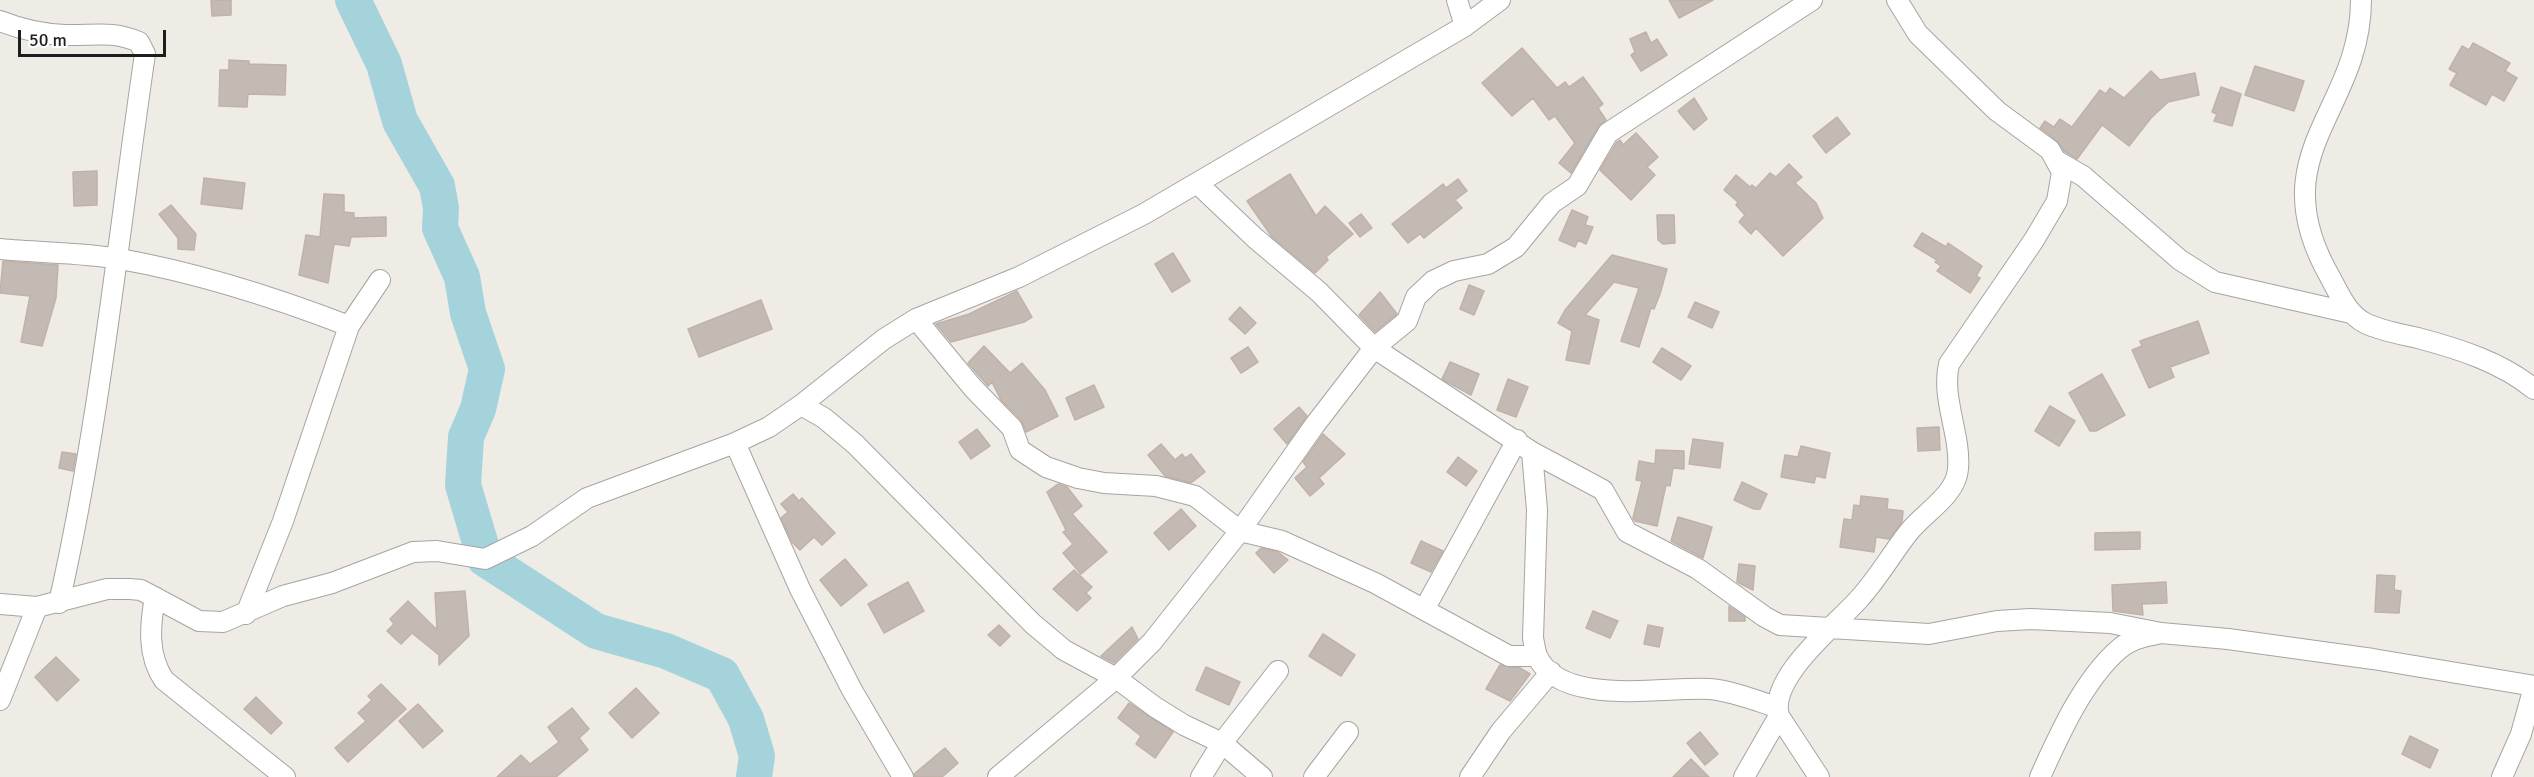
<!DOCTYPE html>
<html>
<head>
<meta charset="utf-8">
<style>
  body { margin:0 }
  #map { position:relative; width:2534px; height:777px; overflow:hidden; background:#efebe5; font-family:Signika,sans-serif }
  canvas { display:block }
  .scale { position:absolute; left:18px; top:30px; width:148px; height:27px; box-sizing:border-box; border:3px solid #1e1e1e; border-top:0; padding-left:8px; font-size:18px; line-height:21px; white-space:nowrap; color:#1e1e1e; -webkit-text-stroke:4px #fff; paint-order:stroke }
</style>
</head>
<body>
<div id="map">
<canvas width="2534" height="777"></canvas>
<div class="scale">50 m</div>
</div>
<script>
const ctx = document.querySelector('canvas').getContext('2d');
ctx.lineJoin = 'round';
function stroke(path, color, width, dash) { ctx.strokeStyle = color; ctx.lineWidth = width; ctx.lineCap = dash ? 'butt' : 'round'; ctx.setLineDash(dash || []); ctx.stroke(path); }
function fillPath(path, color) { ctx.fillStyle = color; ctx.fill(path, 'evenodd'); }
const river = new Path2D(`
  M353,0L384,64L400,121L437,186L441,208L440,228L462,277L468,313L487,369L478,409L466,437L463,485L485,559L596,631L666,651L722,675L746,719L757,756L754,777`);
const building = new Path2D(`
  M211,0H231V15L212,16Z
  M1669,0H1713L1679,18Z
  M1646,32L1651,43L1657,39L1667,55L1641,71L1631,55L1635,52L1630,39Z
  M2473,43L2510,63L2505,71L2517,78L2504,101L2492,94L2486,105L2450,85L2457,73L2449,69L2462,46L2469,50Z
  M1522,48L1557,88L1565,82L1569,87L1583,77L1603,104L1598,108L1606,120L1598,127L1571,173L1559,163L1575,143L1555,116L1549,120L1533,98L1512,116L1482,83Z
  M229,60L249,61V64L286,65L285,95L248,94L247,107L219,106L220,70H229Z
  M2255,66L2304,81L2294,111L2245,95Z
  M2151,71L2160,80L2195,73L2199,95L2168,102L2151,118L2129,146L2102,125L2077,159L2064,151L2057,141L2040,128L2045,121L2054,127L2060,119L2072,127L2100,90L2106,94L2110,88L2124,98Z
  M2221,87L2241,94L2232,126L2214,121L2217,114L2212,112Z
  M1694,98L1707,119L1694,130L1678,111Z
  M1837,117L1850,134L1826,153L1813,136Z
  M1636,133L1658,157L1647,167L1655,175L1631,200L1600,170L1617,142L1620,140L1623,145Z
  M1789,164L1802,177L1795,183L1816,203L1823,218L1783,256L1756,228L1751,234L1739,222L1745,215L1736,205L1738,202L1724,190L1736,175L1750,187L1752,185L1756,188L1770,173L1776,177Z
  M97,171V205L74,206L73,172Z
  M1290,174L1316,216L1325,206L1353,234L1326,257L1328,260L1315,273L1272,237L1247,201Z
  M204,178L245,183L242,209L201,204Z
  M1458,179L1467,191L1455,200L1462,208L1424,238L1420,234L1408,243L1392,224L1443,184L1446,188Z
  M324,194L344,195V212L354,213V218L386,217V236L351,237L349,246L334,244L328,283L299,275L306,235L320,237Z
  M171,205L196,234L194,250L178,249V238L159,214Z
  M1572,210L1588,217L1585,225L1593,227L1586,244L1578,240L1575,247L1559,240Z
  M1361,214L1372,228L1360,237L1349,223Z
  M1657,215H1674L1675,243L1663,244L1658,240Z
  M1922,233L1946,247L1948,243L1982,266L1976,276L1980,278L1970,293L1937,271L1941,266L1935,262L1937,260L1914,246Z
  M1173,253L1190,281L1172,292L1155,264Z
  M1612,255L1667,269L1660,294L1654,309L1651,308L1639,347L1621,341L1639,288L1614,282L1585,315L1599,320L1589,364L1566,360L1572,331L1558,323L1565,310Z
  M3,261L58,265L56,298L42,346L21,342L30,296L0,293Z
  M1469,285L1484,291L1474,315L1460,309Z
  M1017,291L1032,317L1024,322L951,342L936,324L969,314Z
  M1380,292L1397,314L1375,332L1359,315Z
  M761,300L772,329L699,357L688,329Z
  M1695,302L1719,312L1712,328L1688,317Z
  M1240,307L1256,323L1245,334L1229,319Z
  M2198,321L2209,353L2170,367L2174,377L2149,388L2132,350L2142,346L2140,341Z
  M984,346L1010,373L1022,363L1045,390L1058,416L1026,432L1021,420L1001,400L992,382L988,386L968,363Z
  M1248,347L1258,362L1241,373L1231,358Z
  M1662,348L1691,366L1681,380L1653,362Z
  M1450,362L1479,374L1471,395L1442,379Z
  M2102,374L2125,415L2096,431H2090L2069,393Z
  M1508,379L1528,387L1516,417L1497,410Z
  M1094,385L1104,407L1075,420L1066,398Z
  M2050,406L2075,421L2059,446L2035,431Z
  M1299,407L1307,416L1287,444L1274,429Z
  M1939,427L1940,450L1918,451L1917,428Z
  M977,429L990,446L971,459L959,442Z
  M1323,434L1345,454L1319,478L1324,484L1310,496L1295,478L1307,467L1303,462Z
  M1693,439L1723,443L1720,468L1689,464Z
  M1161,444L1175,460L1182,454L1185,458L1191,454L1205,472L1191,483L1165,476L1148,455Z
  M1801,446L1830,453L1825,478L1816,476L1814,483L1781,477L1785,455L1798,457Z
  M1656,450L1684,451V469L1673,468L1670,486L1666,485L1657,526L1635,521L1633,518L1642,481L1636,480L1639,461L1655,464Z
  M62,452L76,454L73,471L59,468Z
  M1458,457L1477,471L1466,486L1447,472Z
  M1742,482L1767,494L1760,509H1754L1734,500Z
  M1058,484L1067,487L1082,506L1072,514L1107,552L1081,574L1063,553L1073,544L1063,532L1066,530L1047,492Z
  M793,494L799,501L802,498L835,533L822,545L814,537L800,550L792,542L781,518L788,512L781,504Z
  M1861,496L1888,499L1887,509L1903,511L1902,522L1889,539L1876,537L1874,552L1840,547L1844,519L1852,520L1854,505L1860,506Z
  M1181,509L1196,526L1169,550L1154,533Z
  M1678,517L1712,527L1703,558L1671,541Z
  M2140,532V549L2095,550V533Z
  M1421,541L1443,551L1431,572L1411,563Z
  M1261,548L1278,552L1288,560L1274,573L1256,553Z
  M845,559L867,585L841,606L820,580Z
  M1739,564L1755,566L1753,590L1737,582Z
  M1074,570L1092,587L1086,593L1091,598L1077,611L1053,589Z
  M2377,575L2395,576L2394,590L2401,591L2399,613L2375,612Z
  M908,582L924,611L884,633L868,604Z
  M2166,582L2167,603L2142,604L2143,615L2113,611L2112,585Z
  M465,591L469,636L439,665V655L412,633L401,644L387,631L394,624L390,619L408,601L437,630L435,593Z
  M1729,606L1745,617V621H1729Z
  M1593,611L1618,621L1610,638L1586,628Z
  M999,625L1010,636L1000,646L988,635Z
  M1648,625L1663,628L1659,647L1644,644Z
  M1132,627L1138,639L1114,663L1101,656Z
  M1323,634L1355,655L1341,676L1309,656Z
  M56,657L79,680L57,701L35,677Z
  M1500,665L1520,668L1530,674L1510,701L1486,689Z
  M1206,667L1240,682L1229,705L1196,690Z
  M381,684L406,709L348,762L335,748L366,721L358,713L372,700L368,696Z
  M636,688L659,713L632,738L609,713Z
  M256,697L282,723L271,734L244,709Z
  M1129,703L1173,732L1155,758L1136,744L1141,736L1118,718Z
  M418,704L443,731L423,748L399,721Z
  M572,708L589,729L579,738L588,750L556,777H497L521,755L530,764L559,742L548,727Z
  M1700,732L1718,754L1705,765L1687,743Z
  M2410,736L2438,750L2430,768L2402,754Z
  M945,748L958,763L942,777H915L914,774Z
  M1691,759L1709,777H1673Z`);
const minor = new Path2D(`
  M1457,0L1465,26
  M2361,0C2361,112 2259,153 2330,277C2339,293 2347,314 2365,323C2381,331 2401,334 2418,338C2459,349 2501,362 2534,389
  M0,21C20,29 43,34 65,35C94,36 111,30 139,42L145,54C118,237 100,422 59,603
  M2057,161L2083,176L2180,260L2215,282L2351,313
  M1198,184L1255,238L1319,292L1374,348L1532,452L1537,510L1533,638C1534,643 1535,650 1537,656C1561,708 1665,686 1710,689C1732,691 1755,700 1776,707
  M0,249C39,253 81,252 120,259C199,273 274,297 349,326
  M916,319L973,388L1012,428L1020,450L1046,467L1078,478L1104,483L1156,486L1195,496L1240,531L1282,541L1375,583L1509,656H1537
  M801,405L824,418L855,444L1033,624L1064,650L1116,678L1155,707L1184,725L1222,743L1262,777
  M735,443L800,589L852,690L903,777
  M1532,452L1603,490L1627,532L1698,569L1765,617L1780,625L1929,634L1997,621L2031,619L2110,623L2161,633L2228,639L2373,659L2534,686
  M155,597C150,625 147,655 164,680L285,777
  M0,604L37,607L107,589H130L141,590L199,621L223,622L283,596L332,583L413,552L437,551L485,559L532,536L587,498L735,443L769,427L801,405L884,339L916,319L1019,277L1144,214L1465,26L1500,0
  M1425,608L1517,440
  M246,614L283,521L349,326L380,280
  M0,700L37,607
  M998,777L1116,678L1152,642L1240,531L1314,426L1374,348L1407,321L1416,297L1433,281L1454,271L1488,264L1516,247L1552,203L1577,186L1608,133L1812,0
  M1201,777L1222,743L1278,671
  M1314,777L1348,732
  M1470,777L1501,731L1551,672
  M1744,777L1779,716
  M1819,777L1779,716C1768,678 1836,625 1859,599C1878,578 1891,555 1908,533C1923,513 1956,496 1958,469C1961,434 1941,399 1949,364L2034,240L2057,201L2062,172L2050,150L1997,111L1918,34L1897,0
  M2040,777C2059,735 2083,681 2118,650C2129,640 2142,636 2157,634
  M2502,777L2521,734L2534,687`);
stroke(river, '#a5d3dc', 36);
fillPath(building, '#c4bab4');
stroke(building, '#c1b1a7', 1.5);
stroke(minor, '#a5a5a5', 22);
stroke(minor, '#fff', 20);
</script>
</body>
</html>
